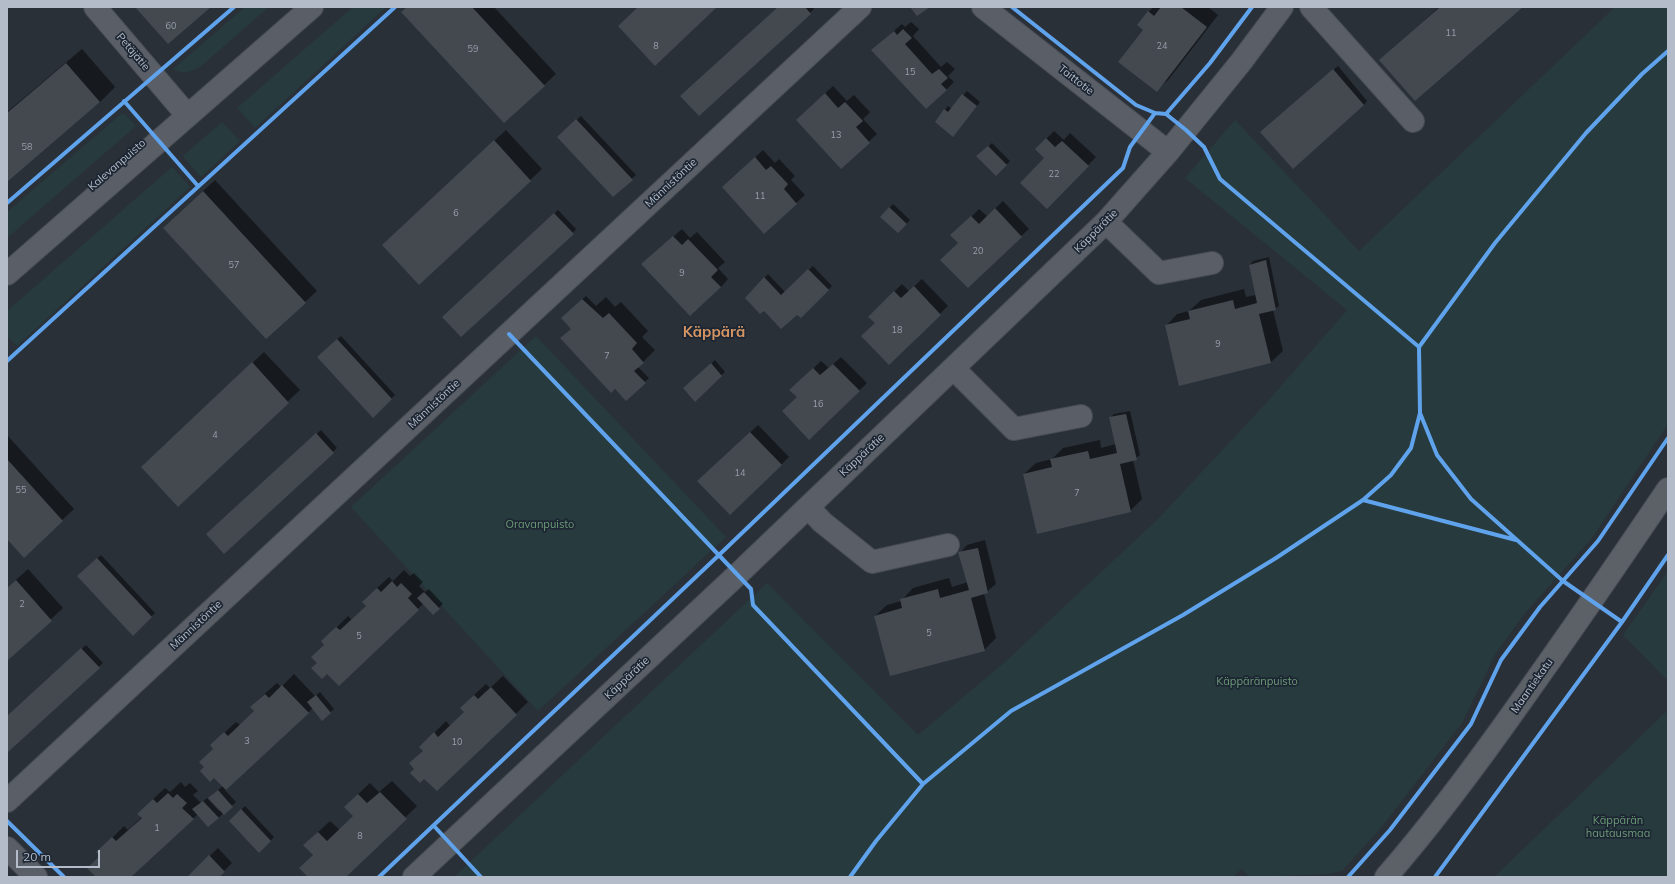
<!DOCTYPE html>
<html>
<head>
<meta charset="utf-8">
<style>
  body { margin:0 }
  #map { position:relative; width:1675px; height:884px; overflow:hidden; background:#2a3038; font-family:Mulish,sans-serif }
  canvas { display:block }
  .frame { position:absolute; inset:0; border:8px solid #b4bcc9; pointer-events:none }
  .scale { position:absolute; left:16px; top:850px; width:84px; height:18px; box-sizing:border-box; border:2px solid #b4bcc9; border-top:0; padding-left:5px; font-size:12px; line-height:14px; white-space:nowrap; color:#b4bcc9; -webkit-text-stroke:3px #1d2633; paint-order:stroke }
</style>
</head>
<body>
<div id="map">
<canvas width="1675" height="884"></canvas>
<div class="frame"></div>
<div class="scale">20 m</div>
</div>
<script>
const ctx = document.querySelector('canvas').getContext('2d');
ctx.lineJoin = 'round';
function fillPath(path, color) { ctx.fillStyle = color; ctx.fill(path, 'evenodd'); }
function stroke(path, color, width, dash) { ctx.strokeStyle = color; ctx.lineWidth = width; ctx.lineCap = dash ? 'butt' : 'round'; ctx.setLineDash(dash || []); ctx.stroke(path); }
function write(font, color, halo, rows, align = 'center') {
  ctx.font = font + ' Mulish,sans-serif'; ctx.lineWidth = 3.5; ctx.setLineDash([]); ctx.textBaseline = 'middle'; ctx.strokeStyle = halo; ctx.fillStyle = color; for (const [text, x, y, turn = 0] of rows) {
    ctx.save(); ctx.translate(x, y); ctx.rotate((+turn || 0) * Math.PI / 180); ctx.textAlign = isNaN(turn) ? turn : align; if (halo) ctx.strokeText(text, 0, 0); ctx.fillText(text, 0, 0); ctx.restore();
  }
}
const green = new Path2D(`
  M245,7H269L201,66C191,72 184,75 173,69Z
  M353,7H386L255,128L237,108Z
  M1615,7H1668V424L1592,538L1525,613L1496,653L1462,723L1380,829L1342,871L1328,874L1250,877L1241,869L1233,877H454L767,583L918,735L1005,662L1158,519L1269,400L1347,310L1185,178L1235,120L1359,251Z
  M121,114H125L136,126L7,238V212Z
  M222,122L240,141L201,177L183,156Z
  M172,167L190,187L17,346L7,336V311Z
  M536,336L726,537L538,711L351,507Z
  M1668,571V681L1623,635Z
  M1668,710V877H1494Z`);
const shadow = new Path2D(`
  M408,7H494L556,74L504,122Z
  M779,7H812L814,9L699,115Z
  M1153,7H1208L1218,15L1169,79L1157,90L1145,30L1138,25Z
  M1439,7H1522L1381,60Z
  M911,22L919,29L913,36L941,67L947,62L955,69L948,76L954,82L946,90L880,43L902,24L905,27Z
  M82,49L115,87L100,102L7,180V112Z
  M1338,66L1367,101L1364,105L1265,129Z
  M833,86L847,101L854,95L870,112L863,119L877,134L841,168L805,112Z
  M967,91L980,102L956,132L945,110L948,106L952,109Z
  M581,116L636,175L613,196L558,137Z
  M506,130L542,169L419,284L395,233Z
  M1054,131L1064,140L1070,133L1096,157L1047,208L1046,158L1036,149Z
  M992,143L1010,161L996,175L978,156Z
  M763,150L775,163L779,159L795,176L791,180L805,195L764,232L731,180Z
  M215,180L317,291L305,302L176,216Z
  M1003,201L1029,229L1021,236L959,243L960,228L979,209L987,216Z
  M893,204L910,220L898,232L889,208Z
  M558,210L576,229L573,233L444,317Z
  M682,229L690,238L697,232L725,262L718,268L728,279L721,287L650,257Z
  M1269,257L1279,306L1273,310L1283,351L1271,362L1180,384L1166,326L1177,314L1189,311L1201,300L1244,289L1246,297L1256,295L1250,265L1253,261Z
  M813,266L832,286L812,306L797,313L765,311L746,298L768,274L785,292Z
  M922,279L948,306L889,363L876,323L869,317L902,284L909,291Z
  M586,296L596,306L606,297L615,307L621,302L648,331L642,337L655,350L638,367L649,378L626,400L562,338L572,328L566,314Z
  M341,336L395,395L373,416L318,357Z
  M264,352L300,390L178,505L142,467Z
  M841,357L867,383L859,391L798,397L799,382L821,361L829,368Z
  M715,360L725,372L695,400L688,385Z
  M1130,411L1140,455L1133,460L1142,499L1130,511L1024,474L1036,463L1052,459L1063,448L1100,440L1101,448L1116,444L1110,418L1114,414Z
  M758,425L789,457L781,465L707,473Z
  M321,430L337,448L224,553L211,530Z
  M7,435L74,509L24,556L7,538Z
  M985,540L996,584L984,594L996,638L984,650L875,616L887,605L901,601L913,588L949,578L952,587L968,582L960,553L967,545Z
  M101,555L155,613L133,634L78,576Z
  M28,569L63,608L7,660V588Z
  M404,570L410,576L414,573L423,582L419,586L425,592L429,589L443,604L433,613L424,603L339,685L318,663L325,645L323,641L348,616L352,620L367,605L375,590L389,577L393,581Z
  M86,645L103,663L7,752V717Z
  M294,674L315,696L320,692L334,709L322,719L313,708L225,790L236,802L218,818L198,814L130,877H97L101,855L98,852L124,826L128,830L142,817L150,802L165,788L170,792L181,782L185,787L190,783L198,791L193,795L201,803L207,798L219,811L220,809L213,794L223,786L205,767L214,749L223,734L236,722L240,725L255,711L251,707L263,695L277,683L281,687Z
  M503,676L528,702L437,790L416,768L432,735L446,721L450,726L465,712L473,696L486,684L490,688Z
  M392,781L417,806L344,877H309L316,834L330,821L340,830L355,816L357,795L370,783L379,792Z
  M245,806L274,837L259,852L230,821Z
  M218,848L232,863L218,877H188Z`);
const building = new Path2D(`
  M135,7H211L168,44Z
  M407,7H472L545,86L504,123L401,12Z
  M638,7H717L655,66L618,26Z
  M778,7H805L811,14L699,116L680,96Z
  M910,7H930L917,16Z
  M1161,7H1181L1207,27L1157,92L1118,62L1143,30L1137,25L1148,11L1154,16Z
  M1440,7H1523L1415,101L1379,60Z
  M903,29L912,38L905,44L932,74L939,69L948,78L941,84L947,90L926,109L871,50L894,31L897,35Z
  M66,63L100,102L7,182V113Z
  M1333,69L1364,105L1293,169L1260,132Z
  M825,93L838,108L845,102L863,121L856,127L870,143L841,169L796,120Z
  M962,94L977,106L953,137L935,122L944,109L948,112Z
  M576,119L633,180L613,197L557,137Z
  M1046,138L1055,147L1062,141L1089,166L1047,209L1020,183L1044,158L1035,149Z
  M494,140L531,181L419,285L382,245Z
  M988,146L1007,165L996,176L976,156Z
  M755,157L766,170L771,166L788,184L784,189L797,204L764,234L722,187Z
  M203,191L306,303L266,339L163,228Z
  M889,207L907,224L898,233L880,217Z
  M995,208L1022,237L968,288L940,260L958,243L950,235L971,216L979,224Z
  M554,213L574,234L461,337L442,317Z
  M673,236L682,245L688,239L718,270L711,277L721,287L690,316L641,264Z
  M1266,260L1276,310L1259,314L1271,363L1179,386L1165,325L1190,319L1188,311L1233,300L1235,309L1257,303L1249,265Z
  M808,269L829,290L801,318L797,315L781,329L764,311L760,314L745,298L764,277L781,295Z
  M914,286L941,315L889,365L861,336L875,323L868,317L894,291L901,298Z
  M582,299L603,318L609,313L637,343L632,349L644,363L634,371L646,383L626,401L615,389L611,393L560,338L571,329L561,318Z
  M337,339L392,399L373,418L317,357Z
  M252,362L289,403L178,507L141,467Z
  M711,363L722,376L695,402L683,388Z
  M833,364L860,391L809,440L782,411L797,397L789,390L813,368L820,375Z
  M1126,414L1137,460L1120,464L1131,512L1037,534L1023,474L1052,467L1050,459L1088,451L1090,459L1117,453L1109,417Z
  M750,432L782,465L730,515L697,481Z
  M316,433L334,453L224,554L206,534Z
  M7,459L63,521L24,558L7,539Z
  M978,548L988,593L971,598L985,651L890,676L874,616L902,608L900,599L938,589L940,598L969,590L958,552Z
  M97,558L152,617L133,636L77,576Z
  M16,580L52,621L7,661V588Z
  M392,581L397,587L401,583L412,594L408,598L419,610L339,686L327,674L322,679L311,668L317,663L311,657L324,645L321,641L336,627L340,630L366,606L362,602L377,588L381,592Z
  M424,592L440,609L433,615L417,598Z
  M81,648L100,668L7,753V716Z
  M282,685L309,713L226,790L214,778L210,782L200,771L204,767L199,762L213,749L210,745L224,732L228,736L254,711L250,707L265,694L269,698Z
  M491,687L517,715L437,791L424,779L420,783L410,773L414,769L409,763L423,751L419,747L434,732L438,737L464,712L460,708L474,695L478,699Z
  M316,695L331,713L322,721L307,702Z
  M218,790L233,807L224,815L208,798Z
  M380,792L407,819L346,877H308L299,868L313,855L303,845L318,832L327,841L353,816L344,807L358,794L367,803Z
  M168,793L173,798L177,794L187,803L182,808L194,819L131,877H96L87,868L100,856L96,852L112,837L116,841L142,818L137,814L153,799L157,803Z
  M203,801L219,818L208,827L192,809Z
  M241,809L271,841L259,853L229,821Z
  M209,855L225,872L219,877H187Z`);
const minor = new Path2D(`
  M95,7L187,115
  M983,7L1168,152
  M1311,7L1413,121
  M1106,222L1159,273L1212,263
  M7,274L312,7
  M954,369L1014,429L1081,416
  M808,507L822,522L872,562L948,545
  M7,801L860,7
  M7,848L36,877
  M414,877L737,575L1106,222L1168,152L1241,62L1282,7`);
const major = new Path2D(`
  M1386,877C1435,821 1479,761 1522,700C1572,630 1620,560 1668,489`);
const cycleway = new Path2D(`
  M1012,7L1136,105L1155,113L1166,114L1186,130L1204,147L1220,179L1419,347
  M124,101L198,186
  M1166,114L1210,63L1252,7
  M7,203L234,7
  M509,334L751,589L753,605L923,784
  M7,361L395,7
  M1420,413L1437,455L1471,499L1563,581L1622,622
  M1363,500L1516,540
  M7,821L64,877
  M434,826L481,877
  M379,877L719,555L1123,168L1130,147L1155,113
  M850,877L876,841L923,784L1011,711L1183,615L1276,558L1363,500L1391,475L1411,448L1420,413L1419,347L1495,243L1586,133L1642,74L1668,51
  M1348,877L1390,830L1471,724L1501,660L1540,607L1598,541L1668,438
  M1435,877L1622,622L1668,555`);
const numberNames = [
  ["60",171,26],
  ["11",1451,33],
  ["8",656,46],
  ["24",1162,46],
  ["59",473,49],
  ["15",910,72],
  ["13",836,135],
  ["58",27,147],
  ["22",1054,174],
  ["11",760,196],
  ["6",456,213],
  ["20",978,251],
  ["57",234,265],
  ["9",682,273],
  ["18",897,330],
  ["9",1218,344],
  ["7",607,356],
  ["16",818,404],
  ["4",215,435],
  ["14",740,473],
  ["55",21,490],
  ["7",1077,493],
  ["2",22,604],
  ["5",929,633],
  ["5",359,636],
  ["3",247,741],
  ["10",457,742],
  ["1",157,828],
  ["8",360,836]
];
const streetNames = [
  ["Petäjätie",133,52,50],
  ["Taittotie",1076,80,38],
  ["Kalevanpuisto",117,165,-41],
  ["Männistöntie",671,183,-43],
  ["Käppärätie",1096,231,-45],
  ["Männistöntie",434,404,-43],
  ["Käppärätie",862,455,-43],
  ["Männistöntie",196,625,-43],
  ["Käppärätie",627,678,-43],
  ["Maantiekatu",1532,686,-55]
];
const parkNames = [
  ["Oravanpuisto",540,525],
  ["Käppäränpuisto",1257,682],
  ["Käppärän",1618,821],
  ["hautausmaa",1618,834]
];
const districtNames = [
  ["Käppärä",714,332]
];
fillPath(green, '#273a3e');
fillPath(shadow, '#0007');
fillPath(building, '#444950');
stroke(minor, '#484c53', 24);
stroke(major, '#484c55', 24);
stroke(minor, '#5a5e66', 22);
stroke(major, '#5c6168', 22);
stroke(cycleway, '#60a3ed', 4);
write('9px', '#989fab', null, numberNames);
write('11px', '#b4bcc9', '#1d2633', streetNames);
write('11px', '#6b9a76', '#1d2633', parkNames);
write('bold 15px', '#d59563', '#1d2633', districtNames);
</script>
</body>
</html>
